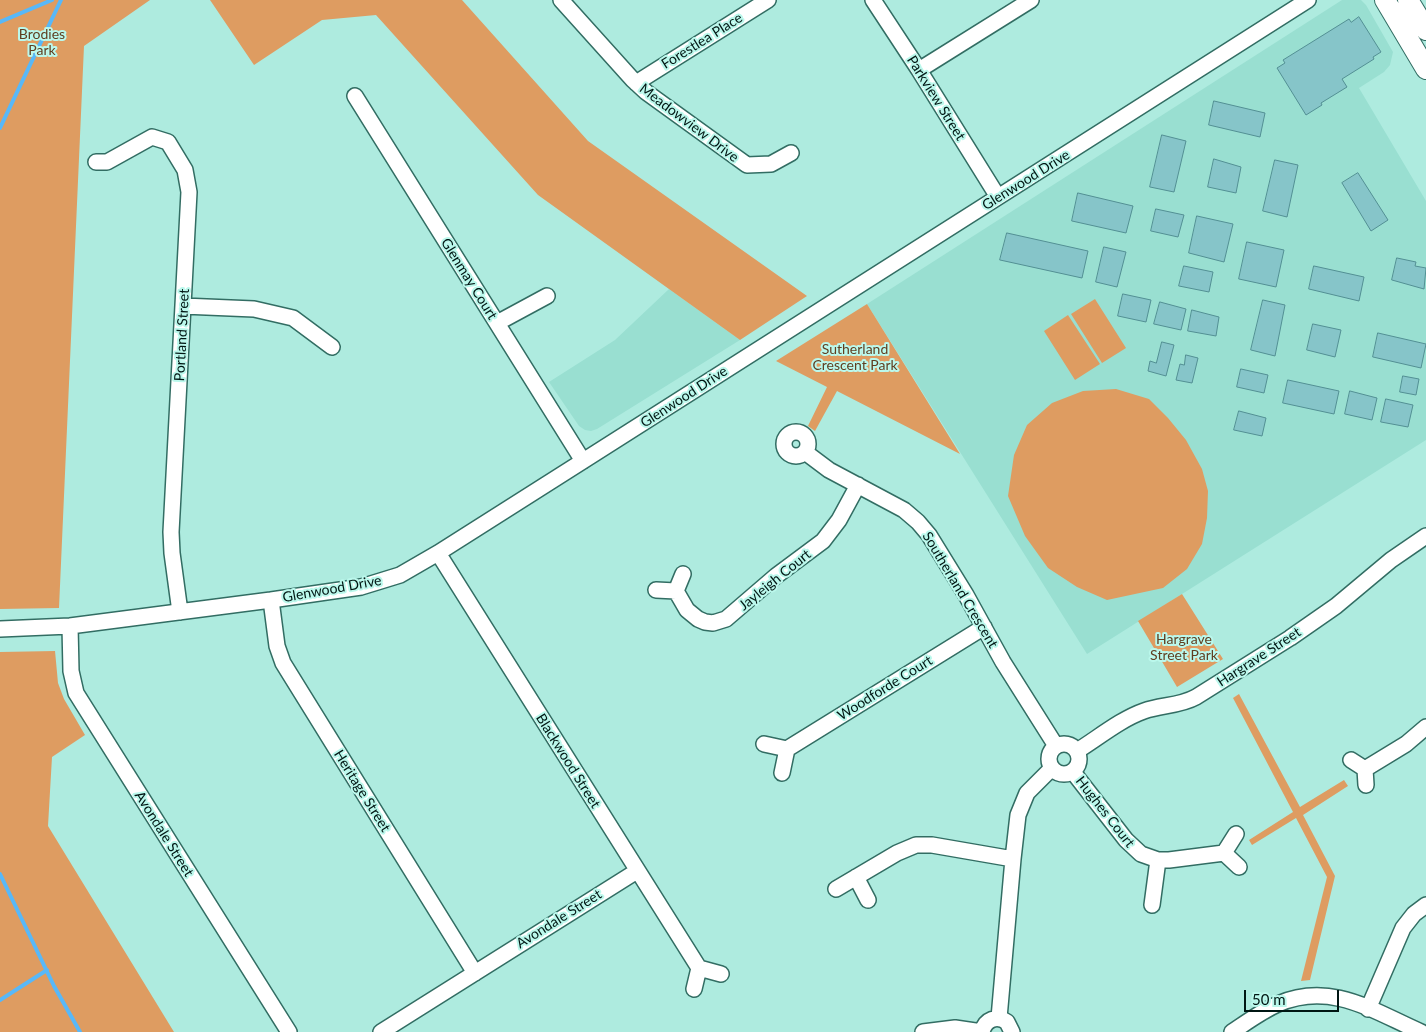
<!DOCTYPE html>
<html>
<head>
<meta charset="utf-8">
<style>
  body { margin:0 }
  #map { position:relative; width:1426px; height:1032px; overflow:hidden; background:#aeebdf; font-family:Lato,sans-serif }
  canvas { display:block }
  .scale { position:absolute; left:1244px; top:990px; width:95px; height:22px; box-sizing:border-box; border:2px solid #001613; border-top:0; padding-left:6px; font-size:15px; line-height:18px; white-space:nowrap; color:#001613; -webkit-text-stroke:4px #bbf8ec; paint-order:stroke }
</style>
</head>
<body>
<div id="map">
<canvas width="1426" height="1032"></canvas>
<div class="scale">50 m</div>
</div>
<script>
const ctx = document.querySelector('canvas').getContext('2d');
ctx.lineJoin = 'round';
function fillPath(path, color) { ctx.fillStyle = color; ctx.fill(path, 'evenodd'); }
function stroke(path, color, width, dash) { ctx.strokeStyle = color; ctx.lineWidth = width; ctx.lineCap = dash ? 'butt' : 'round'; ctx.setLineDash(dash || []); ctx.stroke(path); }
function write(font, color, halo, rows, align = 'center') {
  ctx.font = font + ' Lato,sans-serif'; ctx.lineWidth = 4; ctx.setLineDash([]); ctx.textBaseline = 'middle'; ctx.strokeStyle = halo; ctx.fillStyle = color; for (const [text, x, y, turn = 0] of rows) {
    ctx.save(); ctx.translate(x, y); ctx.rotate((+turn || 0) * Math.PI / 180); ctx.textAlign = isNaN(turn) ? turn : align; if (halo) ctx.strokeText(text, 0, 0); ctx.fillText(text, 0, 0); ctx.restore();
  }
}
const built = new Path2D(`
  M1342,0H1361L1366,5L1393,52L1390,65L1384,72L1359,88L1426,201V440L1087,654L867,304Z
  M669,289L740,340L597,429L591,431L585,430L579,426L549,382L615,340Z`);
const green = new Path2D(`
  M0,0H150L84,46L59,608L0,609Z
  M210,0H462L588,141L807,296L740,340L538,195L376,15L322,20L254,65Z
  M1095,299L1126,348L1102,363L1071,314Z
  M867,304L960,454L837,391L815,431L808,426L827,387L776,361Z
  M1068,315L1100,364L1075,380L1044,331Z
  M1116,389L1149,399L1168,418L1186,440L1202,469L1208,491L1207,518L1202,544L1187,569L1163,588L1107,600L1077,587L1048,568L1025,536L1008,496L1014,455L1027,425L1052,403L1083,391Z
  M1182,594L1223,659L1177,687L1138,621Z
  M55,651L58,683L64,699L85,735L52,757L48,826L174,1032H0V652Z
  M1239,694L1300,807L1344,780L1348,786L1303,815L1335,876L1310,980L1301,981L1327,877L1296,818L1252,845L1249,840L1293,812L1233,698Z`);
const stream = new Path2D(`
  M0,22L52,0
  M0,128L61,0
  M0,874L54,986L80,1032
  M0,1000L47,970`);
const building = new Path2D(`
  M1359,17L1381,52L1373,57L1374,59L1342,79L1347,87L1321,103L1322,105L1306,115L1277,68L1285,63L1283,60L1349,19L1351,22Z
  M1214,101L1265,113L1260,137L1209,125Z
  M1162,135L1186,141L1174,192L1150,187Z
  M1214,159L1241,167L1236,193L1208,187Z
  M1275,160L1298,165L1287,217L1263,211Z
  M1358,173L1388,220L1371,231L1342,183Z
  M1078,193L1133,206L1126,233L1072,221Z
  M1156,209L1184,215L1178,237L1151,231Z
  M1197,216L1233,224L1224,262L1189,253Z
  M1007,233L1088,251L1082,278L1000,260Z
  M1247,242L1284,250L1276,287L1239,279Z
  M1104,247L1126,252L1117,287L1096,282Z
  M1397,258L1416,262L1415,266L1426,268L1424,289L1392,280Z
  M1184,266L1213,272L1209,292L1179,286Z
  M1314,266L1364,277L1359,301L1309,289Z
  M1123,294L1151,300L1146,322L1118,316Z
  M1263,300L1285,305L1275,356L1251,350Z
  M1160,302L1186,309L1181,330L1154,324Z
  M1192,310L1219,317L1216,336L1188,331Z
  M1313,324L1341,330L1335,357L1307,350Z
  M1378,333L1426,344L1421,368L1373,357Z
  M1162,342L1174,345L1166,376L1148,371L1150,361L1156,363Z
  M1186,355L1198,358L1192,383L1176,380L1180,364L1184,365Z
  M1241,369L1268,375L1264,393L1237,387Z
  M1403,376L1419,379L1416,395L1400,392Z
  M1288,380L1339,391L1334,414L1283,403Z
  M1350,391L1377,398L1372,420L1345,414Z
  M1386,399L1413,405L1408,427L1381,422Z
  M1239,411L1266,418L1262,436L1234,430Z`);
const minor = new Path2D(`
  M561,0L633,80L646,92L747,165L771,164L791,153
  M873,0L919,70L998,197
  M919,70L1031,0
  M636,83L768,0
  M355,96L583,461
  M96,162H107L152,137L168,142L185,170L189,192L171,532L172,553L180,612
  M183,306L254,309L293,318L332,347
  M497,323L547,296
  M784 444a12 12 0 1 1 24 0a12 12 0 1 1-24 0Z
  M805,452L829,470L904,510L918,522L929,535L966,595L1003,662L1056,746
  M438,553L699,968
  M656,590L676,591L683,574
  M676,591L687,610L698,619L705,622L713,623L726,619L776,576L823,541L839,520L858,485
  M271,600L277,646L283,663L475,973
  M70,626L71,671L76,693L289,1032
  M0,629L70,626L271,600L361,587L400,575L438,553L583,461L1308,0
  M1049 759a15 15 0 1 1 30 0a15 15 0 1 1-30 0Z
  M764,744L787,749L782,773
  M787,749L984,627
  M1077,751C1098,738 1121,719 1144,711C1161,705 1180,706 1196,697L1290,638L1336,606L1391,560L1426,536
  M1351,760L1365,769L1366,785
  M1365,769L1406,744L1426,727
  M1073,772L1126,840L1141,854L1158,860H1169L1224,853
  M1236,834L1224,853L1239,867
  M856,877L868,900
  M836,889L897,853L916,845H932L1013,859
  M1152,905L1158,860
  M694,989L699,968L721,974
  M1368,1009L1403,928L1414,914L1426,905
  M999,1018L1013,859L1018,815L1027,793L1052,768
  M381,1032L637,871
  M923,1032L955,1028L982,1032
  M982,1032C985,1019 997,1015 1007,1022L1012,1032
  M1232,1032C1247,1022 1262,1011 1278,1004C1331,981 1373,1011 1421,1032`);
const major = new Path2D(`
  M1385,0L1426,69
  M1408,0L1426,30`);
const parkNames = [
  ["Brodies",42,34],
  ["Park",42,50],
  ["Sutherland",855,349],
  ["Crescent Park",855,365],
  ["Hargrave",1184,639],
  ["Street Park",1184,655]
];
const streetNames = [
  ["Forestlea Place",702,41,-32],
  ["Parkview Street",936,98,58],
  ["Meadowview Drive",689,123,37],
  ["Glenwood Drive",1026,180,-32],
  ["Glenmay Court",469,279,58],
  ["Portland Street",182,335,-87],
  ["Glenwood Drive",684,397,-33],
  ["Jayleigh Court",775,580,-39],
  ["Glenwood Drive",332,589,-10],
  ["Southerland Crescent",960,590,59],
  ["Hargrave Street",1259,657,-33],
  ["Woodforde Court",885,688,-32],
  ["Blackwood Street",568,761,58],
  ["Heritage Street",362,791,58],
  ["Hughes Court",1105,812,52],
  ["Avondale Street",164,834,58],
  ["Avondale Street",559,919,-32]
];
fillPath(built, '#99dfd1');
fillPath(green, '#de9c61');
stroke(stream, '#58b8f8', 4);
fillPath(building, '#86c5c9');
stroke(building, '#539094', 1);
stroke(minor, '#326d63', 18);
stroke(major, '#326d63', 22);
stroke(minor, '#fff', 15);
stroke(major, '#fff', 20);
write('14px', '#5f3e20', '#bbf8ec', parkNames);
write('14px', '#001613', '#bbf8ec', streetNames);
</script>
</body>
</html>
